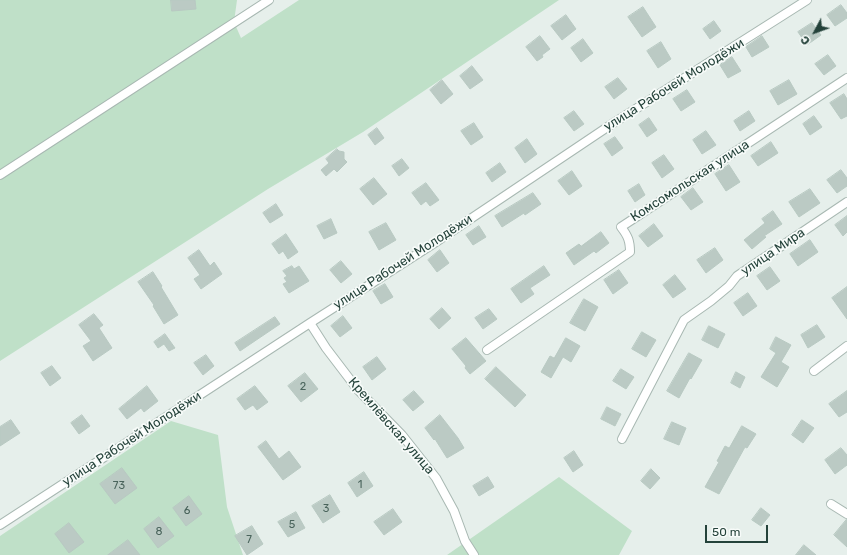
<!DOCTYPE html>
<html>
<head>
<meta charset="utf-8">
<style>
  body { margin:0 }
  #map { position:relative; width:847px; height:555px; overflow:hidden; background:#e6efeb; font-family:Rubik,sans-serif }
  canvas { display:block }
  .north { position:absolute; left:795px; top:12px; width:40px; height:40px; -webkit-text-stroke:3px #f7fbf9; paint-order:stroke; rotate:229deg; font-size:11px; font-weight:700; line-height:16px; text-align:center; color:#24423a }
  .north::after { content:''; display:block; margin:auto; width:14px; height:18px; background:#24423a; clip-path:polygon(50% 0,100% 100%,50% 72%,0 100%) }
  .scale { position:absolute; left:705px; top:525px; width:63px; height:18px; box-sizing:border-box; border:2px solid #24423a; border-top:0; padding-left:5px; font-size:12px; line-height:14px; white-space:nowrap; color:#24423a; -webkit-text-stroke:3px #f7fbf9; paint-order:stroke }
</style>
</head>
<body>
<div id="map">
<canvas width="847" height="555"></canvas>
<div class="north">С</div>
<div class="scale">50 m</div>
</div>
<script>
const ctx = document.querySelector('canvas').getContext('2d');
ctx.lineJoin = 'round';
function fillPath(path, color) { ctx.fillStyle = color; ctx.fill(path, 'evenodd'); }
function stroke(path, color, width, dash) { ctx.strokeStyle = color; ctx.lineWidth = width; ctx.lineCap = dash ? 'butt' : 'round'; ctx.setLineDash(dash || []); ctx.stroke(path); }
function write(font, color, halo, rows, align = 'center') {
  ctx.font = font + ' Rubik,sans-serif'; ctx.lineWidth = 3.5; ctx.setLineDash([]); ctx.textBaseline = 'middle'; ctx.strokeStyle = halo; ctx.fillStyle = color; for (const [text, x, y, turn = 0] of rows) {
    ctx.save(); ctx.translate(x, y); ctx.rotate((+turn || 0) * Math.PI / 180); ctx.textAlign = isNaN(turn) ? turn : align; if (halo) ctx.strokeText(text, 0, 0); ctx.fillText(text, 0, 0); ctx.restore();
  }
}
const green = new Path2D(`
  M0,0H237L234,22L241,38L299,0H559L363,132L268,189L0,361Z
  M171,421L218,435L227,507L243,555H0V536Z
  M559,477L632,531L619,555H447Z`);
const building = new Path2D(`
  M171,0H195L196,9L172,11Z
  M841,5L847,13V18L835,26L827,15Z
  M643,7L656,27L642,37L628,17Z
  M566,15L576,29L562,40L551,26Z
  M714,21L721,31L710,39L703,29Z
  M812,23L821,35L807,45L798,32Z
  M540,36L550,49L542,55L543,57L537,61L526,47Z
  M762,36L769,47L752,57L746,47Z
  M583,39L593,53L581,62L571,48Z
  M661,42L671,59L658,68L647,51Z
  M828,55L836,66L824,75L815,64Z
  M732,57L741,71L728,78L720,65Z
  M472,66L483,80L470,89L460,76Z
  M618,78L627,89L614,99L605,87Z
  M442,80L453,94L441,104L430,90Z
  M789,80L797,94L778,105L770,91Z
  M687,90L695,102L681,111L673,99Z
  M844,94L847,99V116L841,119L830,103Z
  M574,111L584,124L574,131L564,118Z
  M749,111L755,121L740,131L734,121Z
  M814,116L822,127L810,135L803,124Z
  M649,118L657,130L647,137L639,125Z
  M474,123L483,137L471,145L461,131Z
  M377,128L384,138L375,145L368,135Z
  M706,131L716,145L702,154L693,140Z
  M615,137L623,148L612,156L604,144Z
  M527,139L537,154L525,163L515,148Z
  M771,142L778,153L758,166L751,156Z
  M337,149L339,151L344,152V159L347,162L337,172L334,169L326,176L321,170L329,163L326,159Z
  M664,155L674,169L662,178L652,163Z
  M402,159L409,168L399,176L392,166Z
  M500,163L506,172L492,182L486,173Z
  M729,165L740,182L726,191L715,174Z
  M841,170L847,178V186L837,193L827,180Z
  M572,171L582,186L569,195L558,181Z
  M374,178L387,194L373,205L360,189Z
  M426,183L439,200L430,206L426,201L421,205L412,193Z
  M639,184L645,195L635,202L628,191Z
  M693,188L703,202L691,210L681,197Z
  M810,189L820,203L799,217L789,202Z
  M533,193L541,204L525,215L524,213L502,227L495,216Z
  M276,204L283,215L270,223L263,213Z
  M773,211L782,224L764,236L766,237L752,249L744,240L765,223L762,219Z
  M847,216V232L843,236L835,225Z
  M331,219L337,233L324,239L317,226Z
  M386,223L396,240L379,250L369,232Z
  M654,224L663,236L648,247L639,236Z
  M479,226L486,237L473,245L466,235Z
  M601,232L609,243L596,253L594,251L574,265L566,253L579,244L581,246Z
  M286,234L298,252L288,259L283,251L279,254L272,244Z
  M810,240L818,252L798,266L790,254Z
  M715,248L723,260L706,273L697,260Z
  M199,250L210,266L214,262L222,274L201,289L194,279L200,275L188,258Z
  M440,250L449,263L437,272L428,260Z
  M341,261L352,274L341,283L330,270Z
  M292,266L294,269L299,266L309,281L289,293L283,284L287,282L284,278L287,276L283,271Z
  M544,266L550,275L530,288L534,294L521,303L511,289Z
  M770,267L780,281L767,290L757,276Z
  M619,270L628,283L613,294L604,280Z
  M153,272L162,286L161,287L178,315L164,324L153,306L154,305L138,282Z
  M675,275L686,289L673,298L663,285Z
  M385,284L393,297L381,304L373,291Z
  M847,287V319L832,298Z
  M748,293L757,306L743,316L734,303Z
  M584,299L598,307L585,331L570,323Z
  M442,308L451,318L439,329L430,319Z
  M489,309L497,319L483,329L475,318Z
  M94,314L103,325L99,328L112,348L93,361L83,346L91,341L79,325Z
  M343,316L352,328L340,337L331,326Z
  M275,317L280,324L240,351L235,343Z
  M817,325L825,337L808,348L801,335Z
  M709,326L725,334L718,348L702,340Z
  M642,332L656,340L646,357L632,349Z
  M165,334L175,348L169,351L164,344L158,348L154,342Z
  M776,337L791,345L781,362L789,367L777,387L761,377L776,353L770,349Z
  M466,338L486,361L470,374L465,368L466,366L452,349Z
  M566,338L580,346L571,362L563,357L551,378L541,372L550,356L554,358Z
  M689,353L702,360L691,379L690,378L679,398L667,391Z
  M206,355L214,366L203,375L194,363Z
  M377,357L386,369L372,380L363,367Z
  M52,366L61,378L50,386L41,373Z
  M496,367L526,395L515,407L485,379Z
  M621,369L634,377L626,389L613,381Z
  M736,372L745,377L740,388L731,383Z
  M305,373L318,389L301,402L288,386Z
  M147,386L158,401L144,412L141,408L127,419L119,409Z
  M255,386L268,402L257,410L253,405L245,410L237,399Z
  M414,391L424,402L413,411L403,400Z
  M847,391V412L839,417L829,404Z
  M607,407L621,414L615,426L601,419Z
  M82,415L90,426L79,434L71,423Z
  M440,415L458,438L464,448L447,458L435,439L434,440L425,428Z
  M11,420L20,433L0,446V427Z
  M802,420L814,428L803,443L792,435Z
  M672,422L686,428L679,445L664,439Z
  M742,426L756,434L747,448L745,447L719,494L705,487L719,462L717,461L725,446L729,448Z
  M266,441L279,459L289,451L301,467L283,480L258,447Z
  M841,448L847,455V465L835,474L825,460Z
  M574,451L583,465L573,472L564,458Z
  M122,468L137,488L115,504L100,484Z
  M651,469L660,478L650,489L641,481Z
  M364,472L373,486L357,497L348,483Z
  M488,477L494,487L479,496L473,486Z
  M330,495L340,512L323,523L312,506Z
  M189,496L202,514L186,526L173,508Z
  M761,508L770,515L761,526L752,520Z
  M393,509L402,522L384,535L374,522Z
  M296,512L305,528L288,537L278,522Z
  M159,517L174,536L158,548L144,529Z
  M847,519V547L834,535Z
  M69,523L84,542L69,553L55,534Z
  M252,526L263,544L247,555L235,536Z
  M128,540L140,555H108Z
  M804,545L816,555H796Z`);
const minor = new Path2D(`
  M0,175L269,0
  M310,323L326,348L358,390L402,435L436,478L454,511L465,541L474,555
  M487,350L630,252C630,241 628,236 621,227L847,78
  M814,371L847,346
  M622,439L684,320L711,301L729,286L737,276L847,202
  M831,504L847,514
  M0,525L189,402L310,323L433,244L612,124L807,0`);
const numberNames = [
  ["2",303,387],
  ["1",360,485],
  ["73",119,486],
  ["3",326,509],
  ["6",187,511],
  ["5",292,525],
  ["8",159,532],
  ["7",249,540]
];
const streetNames = [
  ["улица Рабочей Молодёжи",674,85,-32],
  ["Комсомольская улица",690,181,-33],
  ["улица Мира",773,252,-34],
  ["улица Рабочей Молодёжи",403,262,-33],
  ["Кремлёвская улица",391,426,49],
  ["улица Рабочей Молодёжи",132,439,-33]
];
fillPath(green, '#bfe0c8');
fillPath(building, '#bbcac4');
stroke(building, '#b8c9c2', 1);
stroke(minor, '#a8b8b2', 10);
stroke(minor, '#fff', 8);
write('11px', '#4a645c', null, numberNames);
write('13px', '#24423a', '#f7fbf9', streetNames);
</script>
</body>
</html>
